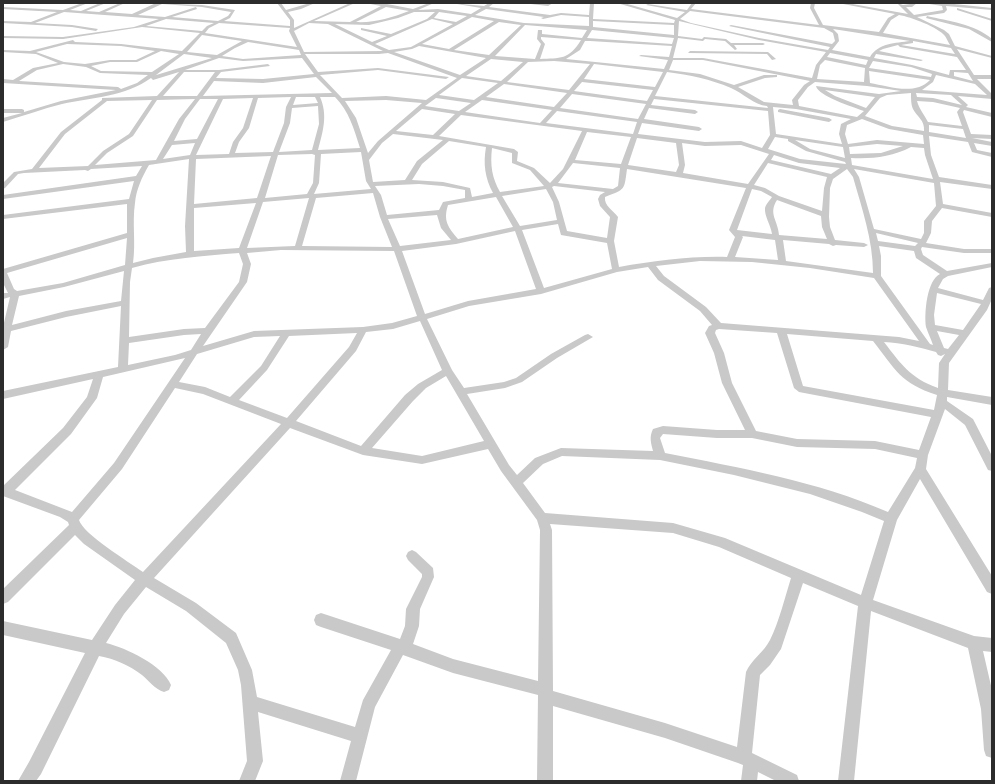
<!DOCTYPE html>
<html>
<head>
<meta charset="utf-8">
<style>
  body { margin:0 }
  #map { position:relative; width:995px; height:784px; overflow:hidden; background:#fff; font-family:Figtree,sans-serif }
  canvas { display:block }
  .frame { position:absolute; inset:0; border:4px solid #2c2c2c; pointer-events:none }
</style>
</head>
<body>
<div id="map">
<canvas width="995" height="784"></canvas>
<div class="frame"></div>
</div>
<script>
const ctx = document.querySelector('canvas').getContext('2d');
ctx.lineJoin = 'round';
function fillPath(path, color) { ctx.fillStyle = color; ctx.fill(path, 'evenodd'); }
const minor = new Path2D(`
  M82,3H88L70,10L81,11L100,3H106L86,11L99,12L120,3H125L105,12L132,14L156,3L202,5L235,10L230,18L224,21L290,26V20L277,3H281L286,10L310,3H315L301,9L288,12L294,20V28L350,3H355L314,21L350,22L381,6L365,3L387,4L413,9L429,3H434L418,10L438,9L471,14L481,8L451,3L484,6L489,3H494L489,7L550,15L561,13L589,15L590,3H594L593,19L674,23L675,20L617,3H624L677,18L685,12L646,5L648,4L687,10L692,3H696L691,9L819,25L810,8L811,3H815L814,8L823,25L879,32L888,18L895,14L838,3H847L908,14L897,3L903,5L917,3L912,7H906L914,15L943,10L942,6L923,3H945L992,8V10L946,6L947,10L944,13L917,17L944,30L949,34L955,46L992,56V58L957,49L974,75H992V79H977L992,94V99L958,96L968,105L966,107L992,113V117L964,110L963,112L971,134L992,135V139L972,138L992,142V146L974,143L977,150L992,153V157L972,152L968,142L929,136L931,155L939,177L992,185V189L940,182L943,204L992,213V217L942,208L932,221L931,233L926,243L964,249H992V253H964L922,247L921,249L923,255L947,271L992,263V267L948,276L943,279L938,288L983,300L989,288L992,287V299L987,310L949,363L948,390L992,397V405L947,397V401L973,419L992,456V471L988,470L965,425L945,409L928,455L926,469L992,576V594L987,592L920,479L897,520L873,600L974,636L992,638V652L983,651L992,690V758L986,756L984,750L981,709L968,648L871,611L854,781H838L858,606L803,583L781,649L770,665L760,675L752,753L797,775L799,781H776L758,772L757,781H741L743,765L738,763L665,738L553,706V781H537L538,695L453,673L403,655L375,707L356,781H340L351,741L258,712L263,761L255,781H239L247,761L241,685L238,670L226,643L186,611L146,587L124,614L106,643C126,648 163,665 171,685L169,690L164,692C155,689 149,681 142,675C129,665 115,659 99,656L41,774L36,781H18L29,762L85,653L3,635V621L92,640L115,605L135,580L84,544L75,535L8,602L3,604V589L69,525L68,522L60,517L3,496V486L63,428L87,397L93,379L3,399V391L118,367L121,306L66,317L11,331L8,347L3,350V327L10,297L3,299V293H8L3,283V269L127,233V204L3,219V215L129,199L134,181L3,199V195L136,176L142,166L91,169L88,171L85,170L24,173L18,174L5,188L3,189V183L14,172L32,169L61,132L102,100V98L157,96L179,72L153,80L151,78C125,97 93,97 62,104C42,109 23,116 3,122V118L22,113H3V109H22L24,110V112L61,101L116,90L3,83V79L13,80L33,68L58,63L36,54L3,52V50L30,51L73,40L75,42L121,44L182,51L200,33L142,27L63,39L3,38V36L63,37L134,27L159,19L64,12L35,23L72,25L98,29L96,31L72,27L3,23V21L31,22L57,12L3,9V7L63,10ZM162,4L202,7L231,12L228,16L218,21L172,17L197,9L196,7L165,17L138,15ZM386,7L409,11C391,18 374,23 356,22ZM486,9L544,17L541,18L543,19L561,15L589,17V26L524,23L475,15ZM690,11L824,28L833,33L835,41L832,44L731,25L729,26L830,47L828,50L759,38L691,23L680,19ZM414,12H435L427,19L391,34L361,28V30L387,36L372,42L335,24L369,25L398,18ZM439,12L467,16L456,22L434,18ZM899,15C911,17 938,27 945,36C947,39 948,42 950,45L883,33L891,20ZM472,17L494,21L449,49L422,44ZM166,19L214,23L207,26L202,31L146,26ZM432,19L453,24L411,47L389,50L375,44ZM593,21L674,25V35L593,27ZM679,21L759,40L826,52L816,65L812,78L703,58H673L678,38L703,41L705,39L725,41L735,50L737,49L734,45H763L765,44L763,43H731L726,39L704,37L702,39L678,36ZM499,22L521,25L489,55L454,50ZM219,23L290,28L289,31L297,47L205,33L209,28ZM309,23L328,24L383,51L304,52L294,31ZM525,25L587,30L582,38L542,34V30H538L537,39L541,44L535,59L495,56ZM833,29L910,41C896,43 878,43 870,57L832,50L839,41L838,34ZM592,30L674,38L672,44L587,38ZM202,35L242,41L217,55L187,52ZM541,37L581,40C569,60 560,58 540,59L545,44L541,39ZM585,41H590L672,46L669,57L641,55L639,56L668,60L664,69L566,59L580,50ZM913,41L951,48L955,54L901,45L913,43ZM248,42L299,50L301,55L243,59L222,56L235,48ZM67,44L121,46L155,51L136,60H110L85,64L64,62L36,52ZM898,45L900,47L957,57L966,70H950L949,75L912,65L874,58L876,54L921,61L923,60L879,51L883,49ZM419,46L486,58L460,75L394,52L412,49ZM161,51L179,54L152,72L101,71L91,66L110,62H137ZM388,53L457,78L426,100L386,96L342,98L320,75L378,70L446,79L449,77L378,68L318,72L305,54H379ZM830,53L868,60L866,65L827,57ZM184,54L212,58L153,76L156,75ZM219,58L243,61L302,58L314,74L263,79L216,78L221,72L270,66L268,64L219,70H185ZM491,59L523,62L501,81L466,76ZM673,60H703L810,81L804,85L792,100L793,105L764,102L738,87L765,78L777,77V75H764L734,85L700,74L669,70ZM825,60L865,68L864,82L817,79L820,65ZM554,61L590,64L569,90L507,82L528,62ZM873,61L911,67L932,74L931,77L869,68ZM63,64L86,67L100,73L148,75L137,83L121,89L118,87L19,81L37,70ZM594,64L663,72L655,87L584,79ZM869,71L930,80C915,96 888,86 870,83ZM184,72H215L197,96H163ZM667,72C690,75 710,79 731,88C743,93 754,105 767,106L768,108L655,96ZM954,72L968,73L973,81L954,76ZM936,75L975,84L987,95L922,90L933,82ZM316,77L332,93L203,96L214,81L263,83ZM462,78L498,83L474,100L439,95ZM582,82L653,90L647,101L574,91ZM815,82L867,86L901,91L879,94L816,86C818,96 853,107 864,111L857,117L799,106L798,100L808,87ZM504,84L567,93L554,107L486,97ZM825,90L875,97L866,108L835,96ZM911,93C911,98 911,105 913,109C917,117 925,120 924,131L892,126L865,116L880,98L887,95ZM916,93L951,95L962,105L933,98L917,97ZM572,94L646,104L638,119L560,108ZM291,97L286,107L284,123L273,152L235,153L239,142L249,128L258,98ZM296,97H315L318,103L293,105ZM320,97H335C349,111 354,129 360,148L318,150C323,131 328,115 320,97ZM253,98L243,128L233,142L229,154L196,155L223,99ZM436,98L471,103L459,111L425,106ZM195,99L179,119L156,160L95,165L107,153L133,136L157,100ZM200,99H218L197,139L174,141L185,119ZM654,99L768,111L770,135L762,148L741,141L705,142L638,134L642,123L699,131L702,129L699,127L644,119L649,108L695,114L698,112L695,110L651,105ZM152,100L129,134L103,151L88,166L39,168L65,134L107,101ZM386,100L422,103L378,141L368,153L356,118L345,101ZM482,100L552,110L540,123L465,112ZM917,101L933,102L960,108L957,112L962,126L928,122C924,114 919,109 917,101ZM318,106L319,124L312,150L279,152L290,123L292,108ZM773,107L796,109L851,119L841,124L839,134L842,144L776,134ZM422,109L455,114L433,135L396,131ZM557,111L637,122L633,134L546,123ZM461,115L582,131L563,169L550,183L534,168L517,161L518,152L514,149L439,136ZM862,119L889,129L923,135L924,144L877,140L848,144L845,134L847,125ZM929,125L963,129L966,138L929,132ZM587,132L631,137L621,164L575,160ZM393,134L443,140L417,161L405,180L373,182L369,160L382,143ZM775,137L788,139V141L806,151L845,162L846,164L800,159L768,149ZM637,138L676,143L679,165L676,172L628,165ZM795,140L843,147L845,158L810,149ZM449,141L486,147C483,164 485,178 493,193L472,197L470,188L443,182L412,180L422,164ZM195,143L190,155L163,159L172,145ZM682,143L705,146L741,145L769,154L748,184L683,173L685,165ZM877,144L903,146L881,153L850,154L849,147ZM911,147L924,148L925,155L933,179L852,165L851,158C872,159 892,157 911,147ZM492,148L512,153V163L530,170L544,186L500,192C492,178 490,165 492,148ZM361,152L366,181L371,189L314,194L319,183L321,154ZM312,154L315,155L313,183L307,194L265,198L278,155ZM774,155L799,163L840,168L831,174L771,160ZM271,156L257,198L194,204L196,159ZM189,159L185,226L186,252L153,258L133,263C136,243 132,223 135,203C136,190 142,177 149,165ZM573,163L620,168L618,186L613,189L558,183ZM768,163L827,177L824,188L822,211L779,196L765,188L754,185ZM627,169L746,188L729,230L735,237L727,257C690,256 655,261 619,267L614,241L618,217C613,210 604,206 605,197C626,189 624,190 627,169ZM847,169L853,177C862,209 873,240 873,273L786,261L783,240L829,244L833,246L836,245L864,247L868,245L864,243L835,240L830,227L829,217L830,188L833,179ZM854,169L934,183L936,206L924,221V233L921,239L874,229L859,177ZM419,184L443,186L465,190V198L443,202L439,210L387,215L381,195L375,186ZM554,186L605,192L600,195L598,199L600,206L610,217L607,238L567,231L559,202L552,187ZM546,189L553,202L557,220L520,226L502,196ZM752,189L761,191L772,197C770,200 766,204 765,208C764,215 771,226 772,234L737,230ZM373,193L380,217L392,247L302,246L316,198ZM496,197L513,227L458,239C448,227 443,221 448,205ZM309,198L295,246L247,248L263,202ZM777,200L821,216L822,227L827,239L779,235C778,220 768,214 777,200ZM256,203L239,248L194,251V208ZM437,215L441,228L451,240L400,246L388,219ZM558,224L561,235L607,243L612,269L544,288L522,230ZM515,231L536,289L468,301L425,314L402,251L456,244ZM876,233L918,243L915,246L878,241ZM742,236L775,240L778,260L735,257L743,237ZM127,238L125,265L63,283L17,291L14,289L7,273ZM879,246L914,251L916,258L940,274C927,280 924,313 926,327C928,333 931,339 933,345L930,344L881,276V256ZM281,250L394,251L417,316L392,323L363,327L254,331L203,346L247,282L251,264L247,253ZM239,253L243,264L239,282L205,328L184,329L129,337L130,282L132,268C168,258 203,256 239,253ZM700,261L752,262L810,268L874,278L919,341L899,337L721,323L706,307L664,276L656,266ZM648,267L658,280L700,311L712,325L709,326L705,333L714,353L722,383L745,430H717L663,426L653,429C649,437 651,443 653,451L561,448L535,458L517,475L509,465L467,394L505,388L522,382L557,358L593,337L588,334L585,335L551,354L516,378L504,382L464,388L452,370L427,319L469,306L541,294L617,272ZM124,271L121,301L66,311L12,325L19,296L64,287ZM937,293L981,304L963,330L935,325L934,315ZM420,321L442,370L418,384L405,395L361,446L296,421L356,351L366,332L393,329ZM719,329L777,333L794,388L799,392L931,417L919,450L875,441L797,439L756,431L732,383L724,353L715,333L716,330ZM937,331L959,335L948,349L944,348ZM357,333L349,347L287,418L239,400L267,370L289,336ZM201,334L191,350L175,355L128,365L129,343L184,335ZM787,334L873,341C896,370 900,383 937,395L934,410L803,386ZM280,336L261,366L230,397L205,387L179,382L197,354L254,337ZM884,342C902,343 919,347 936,352L938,355L941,356L945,354L939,363L938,388C910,378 901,364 884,342ZM185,358L114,463L72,512L15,490L71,434L97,398L103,377ZM446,376L484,441L422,456L372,448L413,401L426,388ZM175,388L203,394L281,424L143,572C129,562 83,534 79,520L122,469ZM290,428L363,455L422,464L488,449L501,471L537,520L540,530L538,681L453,659L413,644L419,626L420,609L434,577L433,568L416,552L412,550L408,552L406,556L408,560L422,574V577L406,609L405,626L400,639L321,613L316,615L314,620L316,625L321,627L391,650L363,700L355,727L257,697L252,670L236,633L196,603L154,578ZM663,434L717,438H752L797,447L875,449L917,458L915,468L888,512C817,481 740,468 665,453L660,438ZM562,456L660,460L734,475L810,494L862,512L884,521L861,595L725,538L673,523L545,513L523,483L543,464ZM550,524L673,533L719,547L791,578C785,597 779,622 770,640C764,652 751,660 746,672L737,747L665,723L553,691L552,530Z
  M522,3H553L548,6Z
  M957,8L992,19V21L957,10Z
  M927,16C948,21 975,24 992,39V42L969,29L926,18Z
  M690,51L768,52L776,59L772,60L767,54L688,53Z
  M780,109L829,118L832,120L829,122L778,112V110Z`);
fillPath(minor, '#c9c9c9');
</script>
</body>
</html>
